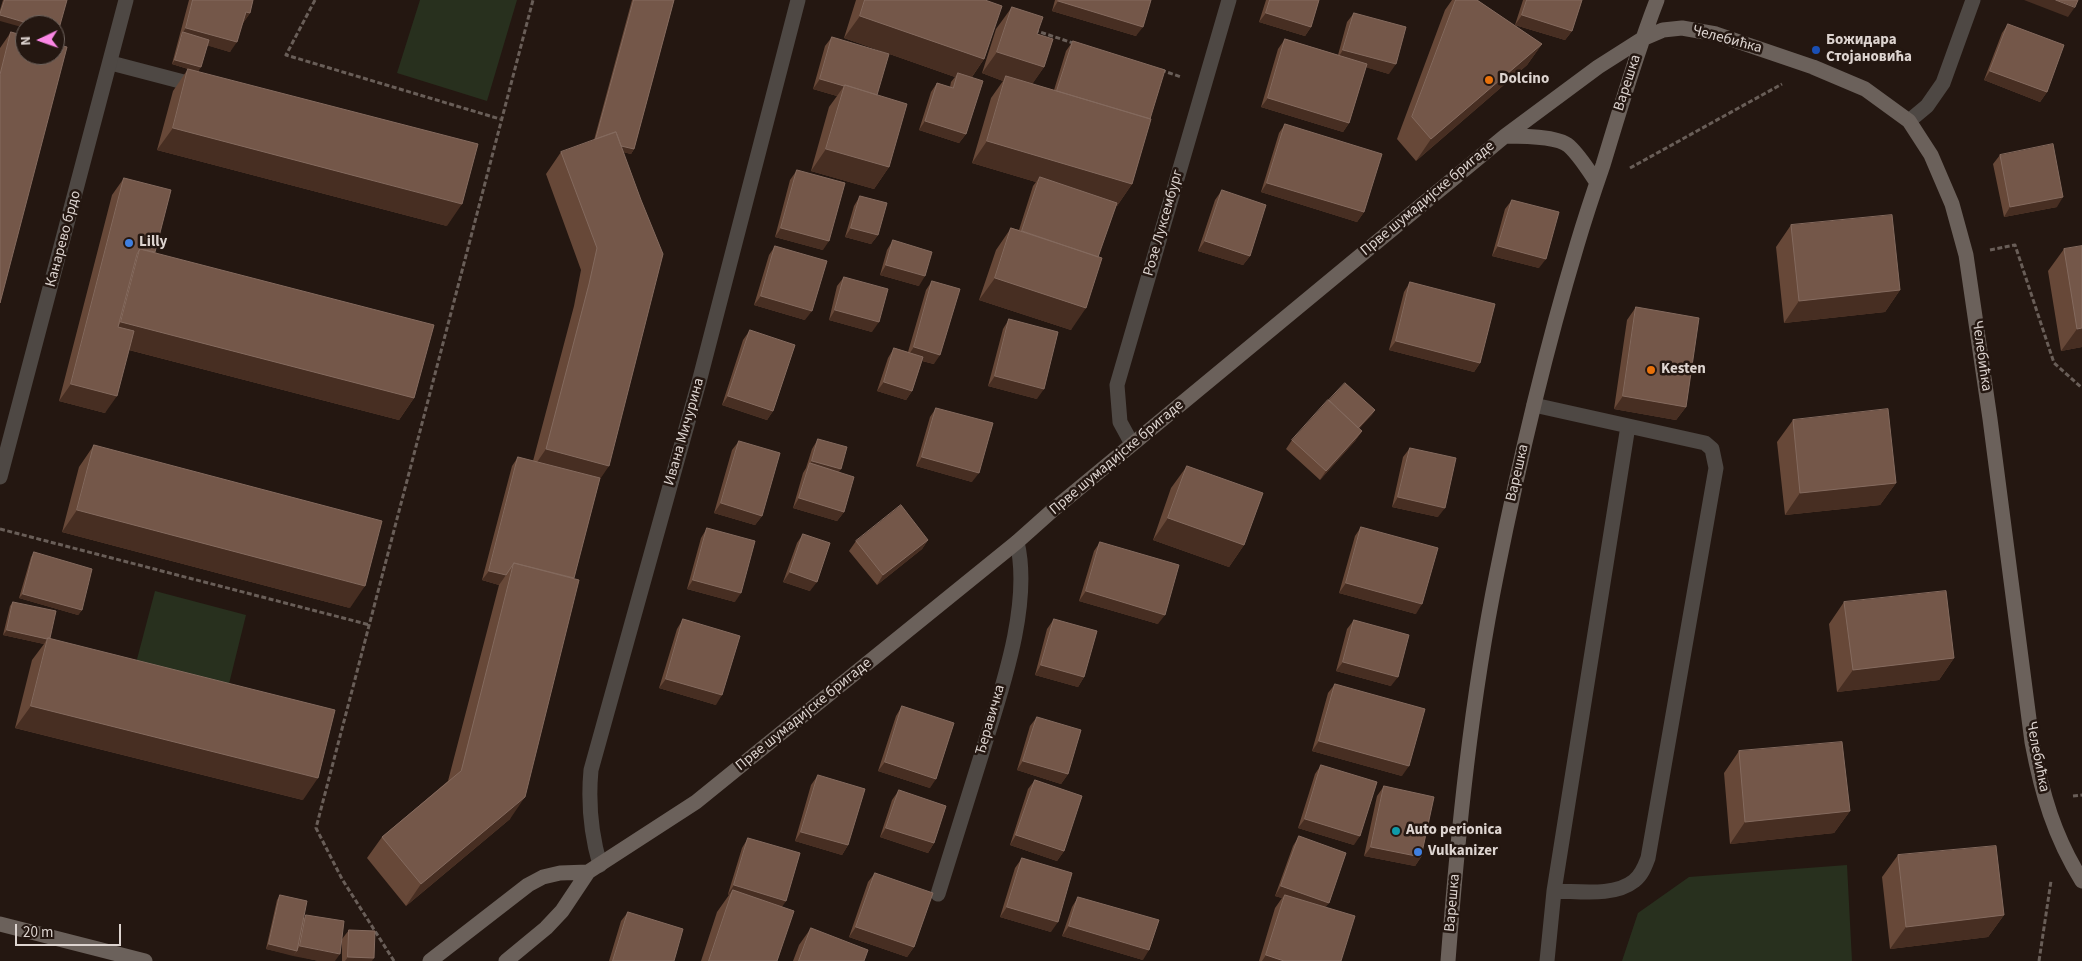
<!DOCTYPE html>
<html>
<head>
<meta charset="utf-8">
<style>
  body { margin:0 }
  #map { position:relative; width:2082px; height:961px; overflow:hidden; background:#241711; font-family:"Source Sans 3",sans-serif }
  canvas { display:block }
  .north { position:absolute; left:15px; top:15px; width:50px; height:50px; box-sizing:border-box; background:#241711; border:1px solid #6e635d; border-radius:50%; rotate:267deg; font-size:14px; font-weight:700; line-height:20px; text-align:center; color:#ddd4d0 }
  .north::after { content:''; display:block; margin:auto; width:18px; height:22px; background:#fb87e5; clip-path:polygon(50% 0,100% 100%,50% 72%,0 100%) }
  .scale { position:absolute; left:15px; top:924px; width:106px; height:22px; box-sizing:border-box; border:2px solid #ddd4d0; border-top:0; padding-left:6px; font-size:15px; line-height:18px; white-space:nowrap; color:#ddd4d0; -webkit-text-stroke:4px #241711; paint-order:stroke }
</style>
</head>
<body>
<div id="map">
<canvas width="2082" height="961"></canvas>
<div class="north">N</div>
<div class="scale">20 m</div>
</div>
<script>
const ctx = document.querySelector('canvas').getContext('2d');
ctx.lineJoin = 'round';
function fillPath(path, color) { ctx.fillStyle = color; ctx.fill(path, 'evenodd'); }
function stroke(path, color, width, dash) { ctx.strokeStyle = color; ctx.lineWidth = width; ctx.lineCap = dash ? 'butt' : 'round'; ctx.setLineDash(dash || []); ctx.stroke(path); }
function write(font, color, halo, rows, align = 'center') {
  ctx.font = font + ' "Source Sans 3",sans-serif'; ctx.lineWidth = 5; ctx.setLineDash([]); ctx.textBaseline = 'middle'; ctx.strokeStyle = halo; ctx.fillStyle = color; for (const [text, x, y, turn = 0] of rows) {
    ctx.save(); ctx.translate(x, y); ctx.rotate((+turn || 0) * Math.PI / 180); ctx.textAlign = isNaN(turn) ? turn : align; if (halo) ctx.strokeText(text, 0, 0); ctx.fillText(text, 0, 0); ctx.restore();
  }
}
const green = new Path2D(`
  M420,0H517L487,101L397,73Z
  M155,591L246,615L228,688L136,663Z
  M1847,865L1852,961H1622L1638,913L1689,877Z`);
const path = new Path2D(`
  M315,0L286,55L500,119
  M1034,30L1076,44
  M1161,70L1181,77
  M1630,168L1782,84
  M1990,250L2015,245L2054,363L2082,388
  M0,529L370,625
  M2073,796L2082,795
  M394,961L342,879L316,828L533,0
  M2039,961L2051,881`);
const lane = new Path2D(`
  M111,63L199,86
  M1534,405L1705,443L1712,449L1716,468L1648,858C1645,866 1642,875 1634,881C1614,897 1579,891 1554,891
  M1547,961L1554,891L1628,426`);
const street = new Path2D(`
  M1909,121L1927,106L1943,83L1973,0
  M1132,444L1120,422L1117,385L1229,0
  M0,477L126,0
  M600,865C591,834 588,802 591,770L699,382L798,0
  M938,894C953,847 967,800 982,753C1001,691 1032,605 1017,542`);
const secondary = new Path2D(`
  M1505,136C1520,136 1558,136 1569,146C1580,156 1589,171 1597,183
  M0,924L145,961
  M430,961L528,885L543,877L560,873L588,872L696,802L1017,542L1054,509L1505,136L1598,67L1642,39L1663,30L1682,28L1716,34L1813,67L1865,89L1909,121L1931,155L1952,204L1966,255L1990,419L2032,742C2042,794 2054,836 2082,881
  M506,961L546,928L562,911L588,872
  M1448,961C1458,831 1471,701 1497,572C1519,462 1545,352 1577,245C1585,218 1594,191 1603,165C1620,109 1636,54 1657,0`);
const wall = new Path2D(`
  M3,0H67L0,21V10Z
  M189,0H253L250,13L243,23L230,52L207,45L198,72L447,226L157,150L173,91L188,69L172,64Z
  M632,0H674L634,149L631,154L623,152L600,478L510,819L406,906L367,858L382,837L448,781L499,585L482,580L512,466L518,457L533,461L574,306L581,270L546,174L561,152L594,140Z
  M856,0H985L984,59L972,77L966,134L959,143L919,130L931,92L937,83L950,87L951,82L955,77L844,38Z
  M1055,0H1151L1136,36L1052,11Z
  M1266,0H1319L1311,27L1305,36L1259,22Z
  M1452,0H1477L1542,44L1527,65L1416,161L1397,139L1445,10Z
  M1523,0H1582L1572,31L1565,40L1515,25Z
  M1012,7L1037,34L1044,67L1032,84L1054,90L1066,51L1073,41L1150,119L1132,184L1117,206L1116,205L1071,330L979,300L996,250L1011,228L1019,230L1033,186L1036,182L972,163L991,98L1003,81L982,73L996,29Z
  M1354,13L1389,74L1366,67L1349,123L1343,132L1261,107L1278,49L1285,39L1338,55L1347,22Z
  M2008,24L2047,92L2040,102L1984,80L2002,33Z
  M11,32L0,303V48Z
  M832,37L877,95L889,167L874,189L811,171L829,107L837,96L813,89L825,46Z
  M1285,124L1364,212L1357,222L1261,192L1279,133Z
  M2000,155L2057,207L2004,217L1993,164Z
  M797,170L823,250L775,237L790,180Z
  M124,178L155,252L414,398L399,420L129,350L105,413L59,401L112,195Z
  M1222,190L1250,256L1243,265L1198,251L1215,200Z
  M860,196L878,235L871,244L845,237L854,206Z
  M1512,200L1539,268L1492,256L1505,209Z
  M1791,225L1900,290L1885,312L1784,323L1776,247Z
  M893,240L919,286L880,275L887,250Z
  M775,246L805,320L754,305L769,255Z
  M2082,246V347L2061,351L2048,271L2064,249Z
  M844,277L872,332L829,320L837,286Z
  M932,281L934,364L922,361L912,391L906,400L877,391L888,358L894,348L908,352L926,290Z
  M1410,282L1480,363L1474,372L1389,350L1404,292Z
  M1636,307L1686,407L1676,420L1614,409L1627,320Z
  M1009,319L1037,399L988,386L1003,329Z
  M750,330L773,411L767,420L722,405L743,340Z
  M936,408L972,482L916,466L930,417Z
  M1375,410L1359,429L1362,431L1355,441L1320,480L1286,449L1292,440Z
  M1793,420L1896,483L1880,505L1785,515L1777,442Z
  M818,439L839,472L844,512L837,521L793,508L803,473L806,468L812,449Z
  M739,441L762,516L755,525L714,513L732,450Z
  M94,445L350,608L62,532L79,467Z
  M1410,448L1438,517L1392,507L1403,457Z
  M1187,466L1244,545L1229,567L1153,540L1171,488Z
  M1361,527L1416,614L1339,593L1355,536Z
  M707,528L735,602L687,589L701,538Z
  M803,534L810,591L783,582L797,543Z
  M928,540L922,549L877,585L849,551L856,541Z
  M1100,542L1158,624L1079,601L1094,551Z
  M34,552L82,610L78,615L19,598L31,557Z
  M13,602L50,638L303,800L15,728L32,660L44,644L3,635L10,606Z
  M1844,602L1954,658L1939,680L1837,692L1829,624Z
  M683,619L716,705L659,688L677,629Z
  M1054,619L1084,677L1078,687L1035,675L1047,629Z
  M1354,620L1391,686L1336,671L1347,629Z
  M1335,684L1402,776L1312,751L1328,693Z
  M902,706L930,788L878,771L896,716Z
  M1037,717L1068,774L1061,784L1017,770L1030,726Z
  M1739,751L1850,811L1834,833L1730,844L1724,773Z
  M1321,765L1354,845L1298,828L1315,774Z
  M818,775L848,845L842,855L795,841L811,785Z
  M1035,780L1064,851L1057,861L1010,845L1028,789Z
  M1384,786L1421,857L1415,866L1364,856L1377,796Z
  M899,790L934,843L928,853L880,837L892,800Z
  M1299,836L1325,907L1341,961H1259L1275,908L1282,898L1275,896L1293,846Z
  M748,838L782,907L777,961H701L717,912L729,895L728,894L742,848Z
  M1898,855L2004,915L1988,937L1890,949L1882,877Z
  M1022,858L1051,932L1000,917L1015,868Z
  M875,873L914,947L907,957L849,937L868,882Z
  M280,895L303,920L306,915L319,961L266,949L277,900Z
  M1078,897L1143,960L1062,936L1072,907Z
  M628,912L674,961H609L621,921Z
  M811,928L864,961H793L799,945Z
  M349,930L372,961H342V939Z`);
const shadedWall = new Path2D(`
  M2024,0H2056L2075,7L2068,17Z
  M1058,1L1143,27L1136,36L1052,11Z
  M246,12L250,13L243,23L239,22Z
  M1266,13L1311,27L1305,36L1259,22Z
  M0,15L34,25H25V28L0,21Z
  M1522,15L1572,31L1565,40L1515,25Z
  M860,16L984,59L969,81L958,73L955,77L844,38Z
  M186,28L237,42L230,52L181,38L183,32Z
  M1542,44L1527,65L1416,161L1431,139Z
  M1343,50L1396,64L1389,74L1337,59Z
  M997,52L1044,67L1029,89L1006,76L1003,81L982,73Z
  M175,60L201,67L198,72L172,64Z
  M1990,71L2047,92L2040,102L1984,80Z
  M820,79L844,86L837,96L813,89Z
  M1268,98L1349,123L1343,132L1261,107Z
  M925,121L966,134L959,143L919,130Z
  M173,128L462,204L447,226L157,150Z
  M596,139L634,149L631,154L593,144Z
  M987,141L1132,184L1117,206L1038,183L1040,177L1036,182L972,163Z
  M826,149L889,167L874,189L811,171Z
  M1267,183L1364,212L1357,222L1261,192Z
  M2063,197L2057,207L2004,217L2010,207Z
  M781,228L829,241L823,250L775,237Z
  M851,228L878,235L871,244L845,237Z
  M1205,241L1250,256L1243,265L1198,251Z
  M1498,246L1546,259L1539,268L1492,256Z
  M886,265L925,276L919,286L880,275Z
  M995,278L1086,308L1071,330L979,300Z
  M1900,290L1885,312L1784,323L1799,301Z
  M761,296L812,311L805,320L754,305Z
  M835,310L879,322L872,332L829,320Z
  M121,322L414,398L399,420L106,344Z
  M2082,328V347L2061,351L2077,329Z
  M1396,341L1480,363L1474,372L1389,350Z
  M914,347L940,355L934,364L907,357Z
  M995,376L1044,389L1037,399L988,386Z
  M884,382L912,391L906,400L877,391Z
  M71,384L117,396L105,413L59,401Z
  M728,396L773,411L767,420L722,405Z
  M1623,396L1686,407L1676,420L1614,409Z
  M1375,410L1372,415L1351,437L1355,432Z
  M1362,431L1355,441L1320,480L1326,471Z
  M546,449L609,466L594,488L531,471Z
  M922,457L979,473L972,482L916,466Z
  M812,461L841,469L835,478L809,465Z
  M1896,483L1880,505L1785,515L1800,493Z
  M1398,497L1445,508L1438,517L1392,507Z
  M799,498L844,512L837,521L793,508Z
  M721,503L762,516L755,525L714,513Z
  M77,510L365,586L350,608L62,532Z
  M1168,518L1244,545L1229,567L1153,540Z
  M928,540L922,549L877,585L883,575Z
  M489,571L506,575L499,585L482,580Z
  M790,572L817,582L810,591L783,582Z
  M693,580L741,593L735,602L687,589Z
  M1346,583L1422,604L1416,614L1339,593Z
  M1086,591L1165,615L1158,624L1079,601Z
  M23,594L82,610L78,615L19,598Z
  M7,630L47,639L44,644L3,635Z
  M1954,658L1939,680L1837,692L1853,670Z
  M1343,662L1398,677L1391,686L1336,671Z
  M1041,665L1084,677L1078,687L1035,675Z
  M666,679L722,695L716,705L659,688Z
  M31,706L318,778L303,800L15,728Z
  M1319,741L1409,766L1402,776L1312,751Z
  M1023,761L1068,774L1061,784L1017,770Z
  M885,762L936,779L930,788L878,771Z
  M525,797L510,819L406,906L421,884Z
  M1850,811L1834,833L1730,844L1745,822Z
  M1305,819L1360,836L1354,845L1298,828Z
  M886,828L934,843L928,853L880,837Z
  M801,832L848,845L842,855L795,841Z
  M1016,835L1064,851L1057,861L1010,845Z
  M1371,847L1421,857L1415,866L1364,856Z
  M734,885L786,901L780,910L733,890L729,895L728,894Z
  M1281,886L1329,903L1322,912L1285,895L1282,898L1275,896Z
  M1007,907L1058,922L1051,932L1000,917Z
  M2004,915L1988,937L1890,949L1906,927Z
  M1069,926L1149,950L1143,960L1062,936Z
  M856,927L914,947L907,957L849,937Z
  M269,944L297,951L293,956L266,949Z
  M300,946L340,954L335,961H319L293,956Z
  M1266,955L1284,961H1262Z
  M348,957L374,958L372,961H345Z`);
const building = new Path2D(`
  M5,0H67L58,32L55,31V25H34L0,15Z
  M193,0H253L250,13L246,12L237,42L186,28Z
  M634,0H674L634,149L621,146L616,132L596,139Z
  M865,0H985L1002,6L984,59L860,16Z
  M1059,0H1151L1143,27L1058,1Z
  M1270,0H1319L1311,27L1266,13Z
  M1456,0H1477L1542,44L1431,139L1412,117Z
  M1527,0H1582L1572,31L1522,15Z
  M2056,0H2078L2075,7Z
  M1012,7L1043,17L1037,34L1053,39L1044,67L997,52Z
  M1354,13L1406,27L1396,64L1343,50Z
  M2008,24L2064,45L2047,92L1990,71Z
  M11,32L25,36V55H55V44L67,47L0,303V75Z
  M183,32L209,40L201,67L175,60Z
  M832,37L889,54L877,95L845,85L844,86L820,79Z
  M1285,39L1367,64L1349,123L1268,98Z
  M1073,41L1165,70L1150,119L1057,91Z
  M188,69L478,144L462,204L173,128Z
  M958,73L983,81L966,134L925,121L937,83L953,88Z
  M1006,76L1151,119L1132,184L987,141Z
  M845,85L907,104L889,167L826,149Z
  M1285,124L1382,154L1364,212L1267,183Z
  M616,132L641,200L663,254L609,466L546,449L589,284L597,248L561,152Z
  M2053,144L2063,197L2010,207L2000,155Z
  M797,170L845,183L829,241L781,228Z
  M1040,177L1117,203L1098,257L1022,231Z
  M124,178L171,190L155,252L140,249L137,254L118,327L134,331L117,396L71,384Z
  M1222,190L1266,205L1250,256L1205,241Z
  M860,196L887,203L878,235L851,228Z
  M1512,200L1559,212L1546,259L1498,246Z
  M1892,215L1900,290L1799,301L1791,225Z
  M1011,228L1102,258L1086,308L995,278Z
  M893,240L932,252L925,276L886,265Z
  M775,246L827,261L812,311L761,296Z
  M2082,246V328L2077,329L2064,249Z
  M140,249L434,325L414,398L121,322Z
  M844,277L888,289L879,322L835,310Z
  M932,281L960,289L940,355L914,347Z
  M1410,282L1495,304L1480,363L1396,341Z
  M1636,307L1699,318L1686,407L1623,396Z
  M1009,319L1058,332L1044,389L995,376Z
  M750,330L795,345L773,411L728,396Z
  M894,348L923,357L912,391L884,382Z
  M1345,383L1375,410L1358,428L1329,400Z
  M1328,400L1362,431L1326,471L1292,440Z
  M936,408L993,423L979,473L922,457Z
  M1888,409L1896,483L1800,493L1793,420Z
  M818,439L847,447L841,469L812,461Z
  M739,441L780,453L762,516L721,503Z
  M94,445L382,521L365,586L77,510Z
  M1410,448L1456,458L1445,508L1398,497Z
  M518,457L600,478L574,578L514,563L506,575L489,571Z
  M810,463L854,477L844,512L799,498Z
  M1187,466L1263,493L1244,545L1168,518Z
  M901,505L928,540L883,575L856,541Z
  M1361,527L1438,548L1422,604L1346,583Z
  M707,528L755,541L741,593L693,580Z
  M803,534L830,543L817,582L790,572Z
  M1100,542L1179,565L1165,615L1086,591Z
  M34,552L92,569L82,610L23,594Z
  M514,563L579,580L525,797L421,884L382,837L461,771Z
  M1946,591L1954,658L1853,670L1844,602Z
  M13,602L56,611L50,638H48L47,639L7,630Z
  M683,619L740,636L722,695L666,679Z
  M1054,619L1097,631L1084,677L1041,665Z
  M1354,620L1409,635L1398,677L1343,662Z
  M48,638L335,710L318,778L31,706Z
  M1335,684L1425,709L1409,766L1319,741Z
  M902,706L954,723L936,779L885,762Z
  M1037,717L1081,730L1068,774L1023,761Z
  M1842,742L1850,811L1745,822L1739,751Z
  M1321,765L1377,782L1360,836L1305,819Z
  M818,775L865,789L848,845L801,832Z
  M1035,780L1082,796L1064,851L1016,835Z
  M1384,786L1434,797L1421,857L1371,847Z
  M899,790L946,806L934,843L886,828Z
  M1299,836L1346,853L1329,903L1281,886Z
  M748,838L800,853L786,901L734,885Z
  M1996,846L2004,915L1906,927L1898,855Z
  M1022,858L1072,873L1058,922L1007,907Z
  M875,873L933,893L914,947L856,927Z
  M733,890L794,911L777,961H709Z
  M280,895L307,901L297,951L269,944Z
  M1285,895L1355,916L1341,961H1284L1266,955Z
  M1078,897L1159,920L1149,950L1069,926Z
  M628,912L683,929L674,961H613Z
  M306,915L344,921L340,954L300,946Z
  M811,928L868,950L864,961H799Z
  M349,930L375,931L374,958L348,957Z`);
const markers = [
  [1816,50,5,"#1a4fb4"],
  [1489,80,5,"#e8710a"],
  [129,243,5,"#3f7fe0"],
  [1651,370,5,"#e8710a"],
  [1396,831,5,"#0f9aa8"],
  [1418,852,5,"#3f7fe0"]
];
const streetNames = [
  ["Челебићка",1727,40,15],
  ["Варешка",1628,83,-72],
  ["Прве шумадијске бригаде",1428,199,-40],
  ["Розе Луксембург",1164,223,-74],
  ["Канарево брдо",64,239,-75],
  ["Челебићка",1981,356,82],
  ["Ивана Мичурина",685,432,-74],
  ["Прве шумадијске бригаде",1117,458,-40],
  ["Варешка",1518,473,-77],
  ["Прве шумадијске бригаде",804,715,-39],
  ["Ђеравичка",991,720,-74],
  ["Челебићка",2037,757,79],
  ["Варешка",1453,903,-85]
];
const poiNames = [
  ["Божидара",1826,41],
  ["Стојановића",1826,58],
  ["Dolcino",1499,80],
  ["Lilly",139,243],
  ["Kesten",1661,370],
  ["Auto perionica",1406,831],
  ["Vulkanizer",1428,852]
];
fillPath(green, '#28301e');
stroke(path, '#695e58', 3, [5, 2.5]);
stroke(lane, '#4e4844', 15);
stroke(street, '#4e4844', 15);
stroke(secondary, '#6b615b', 15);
fillPath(wall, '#674838');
fillPath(shadedWall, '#472e22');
fillPath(building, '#745749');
stroke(building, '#846a5e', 1);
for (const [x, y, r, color] of markers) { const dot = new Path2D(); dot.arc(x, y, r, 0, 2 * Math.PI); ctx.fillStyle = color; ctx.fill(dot); stroke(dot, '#241711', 2); }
write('15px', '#ddd4d0', '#241711', streetNames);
write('bold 15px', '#ddd4d0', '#241711', poiNames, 'left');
</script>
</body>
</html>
